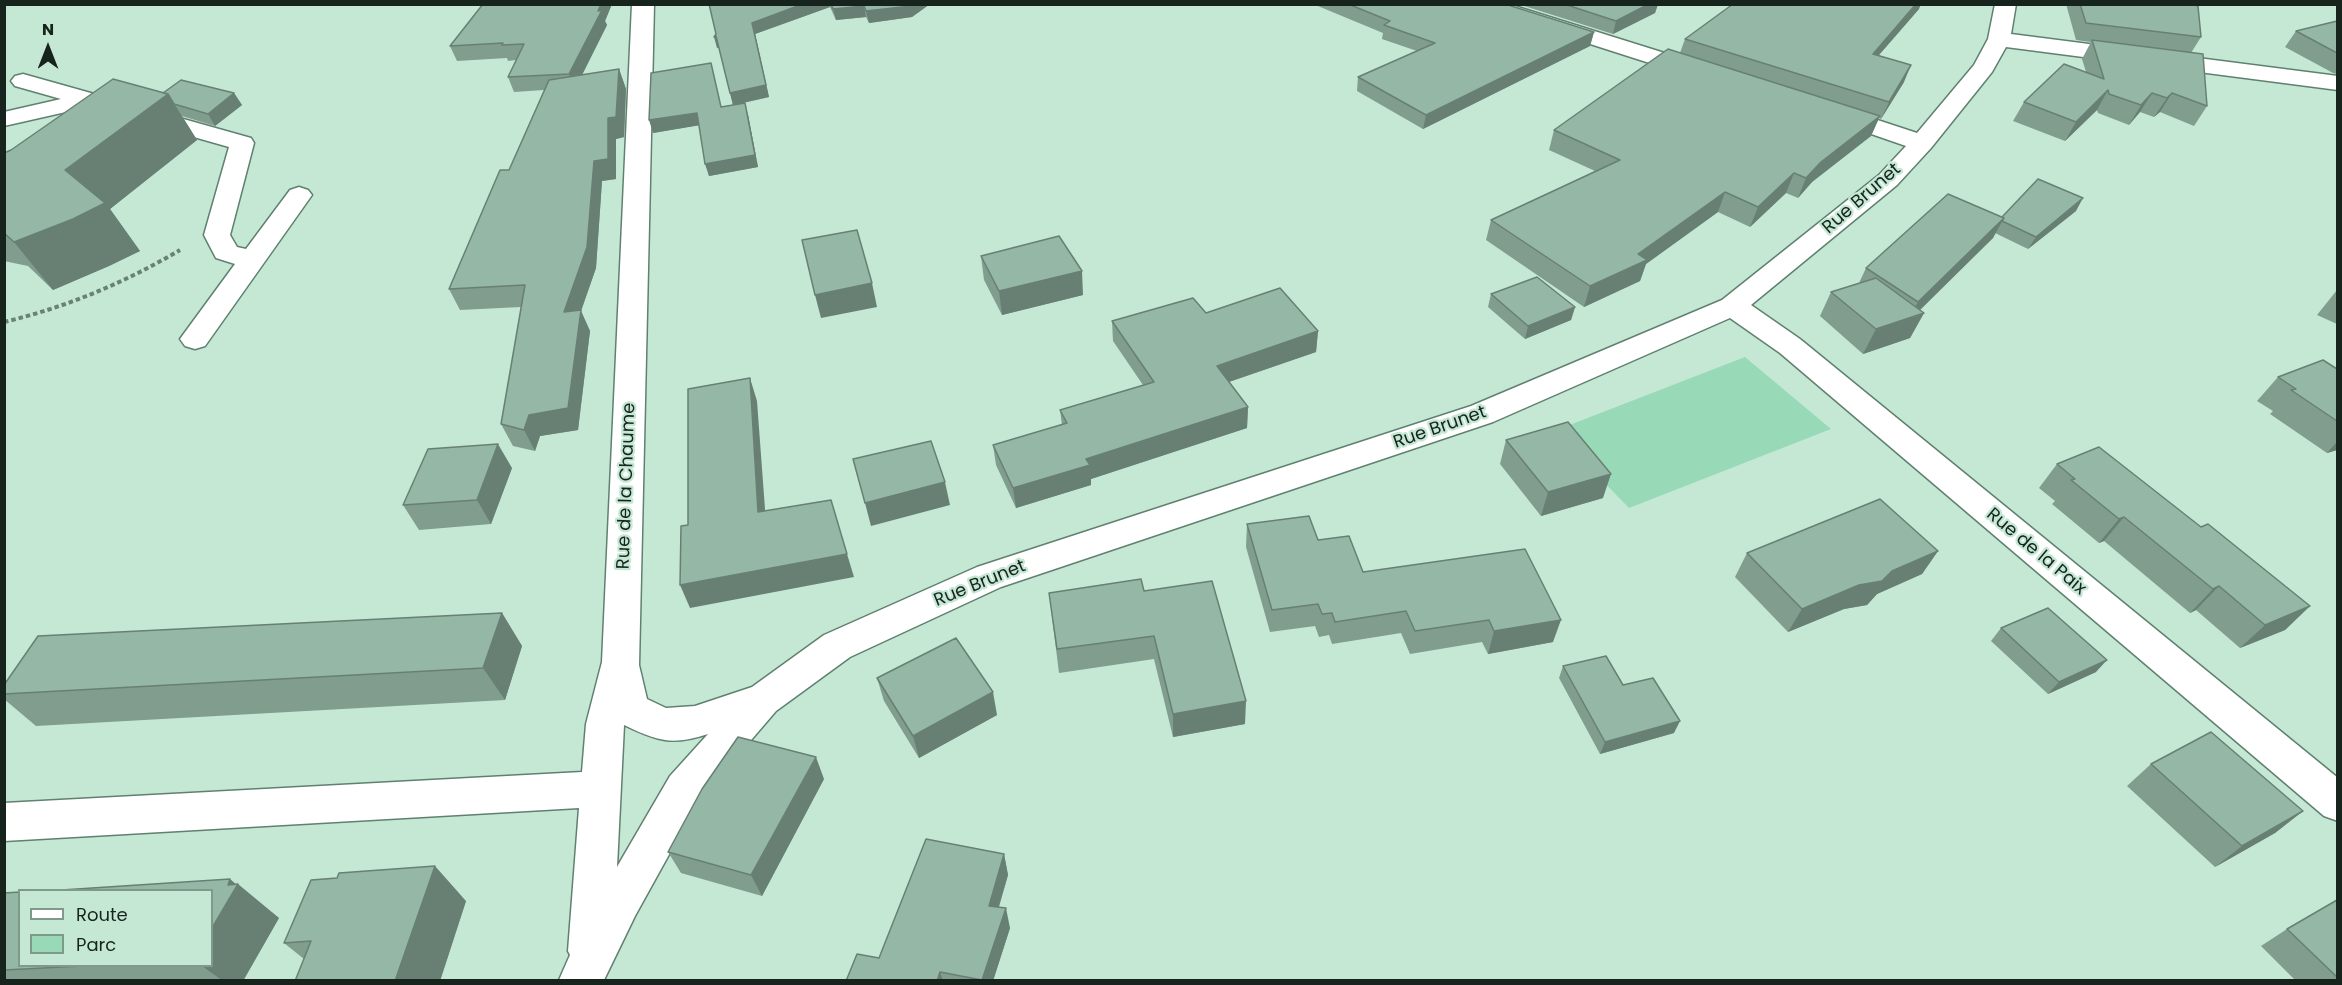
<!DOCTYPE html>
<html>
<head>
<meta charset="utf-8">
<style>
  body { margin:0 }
  #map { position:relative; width:2342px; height:985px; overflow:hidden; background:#c5e8d5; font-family:Poppins,sans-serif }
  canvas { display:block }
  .frame { position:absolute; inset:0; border:6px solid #17241d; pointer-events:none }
  .legend { position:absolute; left:18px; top:889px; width:195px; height:78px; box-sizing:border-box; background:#c5e8d5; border:2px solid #7f9a8b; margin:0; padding:8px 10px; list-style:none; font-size:18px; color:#17241d }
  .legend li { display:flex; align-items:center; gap:12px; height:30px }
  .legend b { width:30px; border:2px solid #7f9a8b }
  .north { position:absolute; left:18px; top:18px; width:60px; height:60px; -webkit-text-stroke:4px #c5e8d5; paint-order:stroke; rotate:0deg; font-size:16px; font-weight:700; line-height:24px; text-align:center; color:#17241d }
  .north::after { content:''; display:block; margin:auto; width:21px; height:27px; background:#17241d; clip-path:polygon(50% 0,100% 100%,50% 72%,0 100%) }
</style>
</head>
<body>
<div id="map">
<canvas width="2342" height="985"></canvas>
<div class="frame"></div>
<ul class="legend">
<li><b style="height:8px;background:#fff"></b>Route</li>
<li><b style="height:16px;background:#98d9b8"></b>Parc</li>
</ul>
<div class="north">N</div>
</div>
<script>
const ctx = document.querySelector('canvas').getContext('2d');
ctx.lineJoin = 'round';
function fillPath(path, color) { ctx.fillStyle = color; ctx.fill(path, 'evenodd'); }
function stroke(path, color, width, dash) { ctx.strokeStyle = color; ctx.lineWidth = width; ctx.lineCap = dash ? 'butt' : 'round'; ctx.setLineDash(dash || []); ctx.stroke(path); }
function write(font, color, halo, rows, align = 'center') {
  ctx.font = font + ' Poppins,sans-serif'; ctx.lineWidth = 4.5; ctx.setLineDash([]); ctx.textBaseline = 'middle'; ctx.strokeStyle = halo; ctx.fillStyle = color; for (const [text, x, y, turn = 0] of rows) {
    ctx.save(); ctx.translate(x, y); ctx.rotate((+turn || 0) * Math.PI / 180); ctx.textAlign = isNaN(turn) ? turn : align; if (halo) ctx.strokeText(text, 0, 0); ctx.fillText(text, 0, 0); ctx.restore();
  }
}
const green = new Path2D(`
  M1745,357L1831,429L1629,508L1554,431Z`);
const path = new Path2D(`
  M4,322C67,307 124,283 180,250`);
const minor = new Path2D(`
  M632,4H654L639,665L647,699L666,708L695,706L752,687L824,635L977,567L1471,406L1722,300L1879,175L1906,146L1825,118L1821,113L1825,108L1833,106L1841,108L1917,133L1974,65L1988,39L1995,4H2016L2011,34L2338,76V90L2006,47L1992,72L1931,148L1897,185L1751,305L1800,339L2338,778V821L2324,816L1780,353L1730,318L1493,422L1001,587L850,657L776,711L698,802L635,916L604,980H559L570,955L568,951L579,808L4,841V803L582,772L586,724L602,662ZM624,725C657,741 672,746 708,734L670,776L617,867Z
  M1475,4H1508L1706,66L1709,71L1706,76L1698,78L1690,76L1478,8Z
  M23,74L251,138L254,143L230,235L237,247L246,249L290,190L299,187L308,190L312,195L205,346L195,349L185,346L180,339L235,264L216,258L204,235L229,147L88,107L4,126V112L61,99L15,86L11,81L15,76Z`);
const wall = new Path2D(`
  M483,4H612L605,21L607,25L582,75L619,69L626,89L624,137L616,139V179L602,181L596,268L581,311L590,331L578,430L540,436L535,451L513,446L501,424L521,307L460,310L449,289L509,170L544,90L514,92L508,77L516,60L508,61L507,58L457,61L450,46Z
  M709,4H930L912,17L869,23L866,17L836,20L830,7L755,34L769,97L743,103L748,115L758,167L709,176L699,125L653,133L714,75L721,107L733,105L719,48H717L716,34Z
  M1313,4H1505L1594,32L1590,46L1423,129L1357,91L1358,77L1417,51L1382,39L1383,33Z
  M1518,4H1658L1655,13L1613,34Z
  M2066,4H2191L2201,37L2191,53L2207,106L2194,126L2160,112L2154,117L2140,112L2129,125L2098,113L2097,110L2065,141L2013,121L2024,102L2086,72L2082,59L2091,42L2076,40Z
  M1919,9L1878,56L1904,82L1881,119L1879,118L1871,136L1812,182L1798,198L1786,193L1750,227L1718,212L1646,264L1640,281L1584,307L1486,240L1491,220L1595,171L1549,150L1554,130L1680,53L1685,39Z
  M2337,21V74L2333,73L2285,47L2296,31Z
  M163,93H234L242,105L215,126L182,116L197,140L110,209L140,251L109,266L53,290L28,266L4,261V153Z
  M2076,211L2028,249L1995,233L1993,238L1919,310L1924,313L1910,338L1863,354L1820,316L1831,292L1859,283L1866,268L2002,217Z
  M981,256L1083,295L1002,315L984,280Z
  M2337,290V324L2317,315Z
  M1491,294L1575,307L1571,320L1525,339L1488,307Z
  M1206,313L1318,331L1316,352L1229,382L1248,407L1247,428L1091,479V485L1016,508L996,465L993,445L1062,425L1060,410L1143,385L1113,341L1112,321Z
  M2337,369V450L2327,453L2270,414L2273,411L2257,401L2278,377Z
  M1506,440L1603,498L1541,516L1500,464Z
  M2057,464L2201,527L2310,606L2285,630L2240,648L2196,610L2190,613L2104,541L2099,543L2052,504L2055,501L2039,488Z
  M512,468L491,524L419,530L403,505Z
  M1247,524L1318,540L1363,572L1553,642L1488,654L1482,642L1410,654L1401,633L1332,644L1329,635L1319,637L1315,626L1270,632L1246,547Z
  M1938,551L1922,574L1877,594L1867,605L1844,609L1788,632L1735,577L1747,553Z
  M1144,591L1245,724L1173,737L1154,659L1059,673L1049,593Z
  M502,613L522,646L505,700L36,726L4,699V685Z
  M2001,628L2096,672L2048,694L1991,641Z
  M1563,666L1623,685L1674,733L1600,754L1559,678Z
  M877,678L997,715L919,758L884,701Z
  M2151,764L2303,811L2275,833L2215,867L2127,786Z
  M824,779L762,896L681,873L668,852Z
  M1004,854L1008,875L999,907L1010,928L993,981H846L879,958Z
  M236,884L279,918L243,981H4V893L20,966H212Z
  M2337,900V981H2296L2261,946L2287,929Z
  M466,901L440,981H295L304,959L284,943Z`);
const shadedWall = new Path2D(`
  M601,4H612L605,21L607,25L575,89L569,74Z
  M803,4H829L830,7L755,34L769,97L733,105L730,93L752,23Z
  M912,4H930L912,17L869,23L866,11Z
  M1649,4H1658L1655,13L1613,34L1616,21Z
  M1916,4H1921L1919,9L1866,70L1873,54Z
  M864,6L866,17L836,20L833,9Z
  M1594,32L1590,46L1423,129L1426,115Z
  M716,36L719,47L717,48L714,37Z
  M1911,65L1904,82L1881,119L1889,102Z
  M619,69L626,89L624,137L616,139V179L602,181L596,268L581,311L590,331L578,430L540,436L535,451L524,430L564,312L594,161L608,118Z
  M2108,90L2097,110L2065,141L2076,122Z
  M234,93L242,105L215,126L208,114Z
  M2152,93L2140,112L2129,125L2141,105Z
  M2172,93L2160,112L2154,117L2167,98Z
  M168,94L197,140L110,209L140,251L109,266L53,290L14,242L65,170Z
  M745,103L748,115L758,167L709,176L705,164Z
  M697,113L701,125L653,133L649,120Z
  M1880,116L1871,136L1812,182L1798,198L1806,178L1821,162Z
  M1794,173L1786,193L1750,227L1758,207Z
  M1725,192L1718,212L1646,264L1640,281L1584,307L1590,286Z
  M2083,198L2076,211L2028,249L2036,237Z
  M2004,218L1993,238L1912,318L1924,313L1910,338L1863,354L1876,329L1909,318L1918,302Z
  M1082,271L1083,295L1002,315L999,291Z
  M872,283L877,307L821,318L815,295Z
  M1575,307L1571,320L1525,339L1528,326Z
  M1318,331L1316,352L1217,386V366Z
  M750,378L757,401L767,536L758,512Z
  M1248,407L1247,428L1091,479V485L1016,508L1013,488L1086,459Z
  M2337,442V450L2327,453Z
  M498,444L512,468L491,524L477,500Z
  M1611,474L1603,498L1541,516L1548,492Z
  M945,482L950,505L871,526L865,503Z
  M2124,517L2104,541L2099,543L2119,519Z
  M1938,551L1922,574L1877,594L1867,605L1844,609L1788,632L1802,609Z
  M847,554L854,577L690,608L680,585Z
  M2219,586L2196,610L2190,613L2213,589Z
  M2310,606L2285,630L2240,648L2265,625Z
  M502,613L522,646L505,700L483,668Z
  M1561,620L1553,642L1488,654L1494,631Z
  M2107,660L2096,672L2048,694L2059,682Z
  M993,692L997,715L919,758L913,736Z
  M1246,701L1245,724L1173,737V714Z
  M1680,721L1674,733L1600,754L1605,742Z
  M816,757L824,779L762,896L751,875Z
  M2303,811L2275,833L2215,867L2242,846Z
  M1004,854L1008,875L993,926L989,906Z
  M435,866L466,901L440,981H395Z
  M230,879L237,885L238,884L279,918L243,981H223L202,966H212V928Z
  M1006,908L1010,928L993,981H982Z
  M940,972L943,981H937Z`);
const building = new Path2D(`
  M483,4H601L598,11L602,10L569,74L508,77L524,44L502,45L503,43L450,46Z
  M709,4H803L752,23L766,85L730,93L716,36L714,37L716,34Z
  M831,4H912L911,6L866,11L864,6L833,9Z
  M1348,4H1505L1594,32L1426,115L1358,77L1435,43L1384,25L1390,21Z
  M1564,4H1649L1616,21Z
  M1733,4H1916L1873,54L1911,65L1889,102L1685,39Z
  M2080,4H2191L2198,6L2201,37L2086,23Z
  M2337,21V53L2296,31Z
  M2092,40L2203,54L2207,106L2172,93L2167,98L2152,93L2141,105L2109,94L2108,90L2076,122L2024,102L2064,64L2104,79Z
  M1668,49L1880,116L1821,162L1806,178L1794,173L1758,207L1725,192L1638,254L1647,260L1590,286L1491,220L1620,160L1554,130Z
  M711,63L721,107L745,103L755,155L705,164L697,113L649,120L651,73Z
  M619,69L616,117L608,118V159L594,161L587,247L564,312L581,310L568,408L529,415L524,430L501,424L525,285L449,289L500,170H509L549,80Z
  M113,79L168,94L65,170L105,203L73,219L14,242L4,233V153L11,150Z
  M181,80L234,93L208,114L174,104L168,94L163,93Z
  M2038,179L2083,198L2036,237L2002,221L2004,218L2002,217Z
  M1948,194L2004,218L1918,302L1866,268Z
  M857,230L872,283L815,295L802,240Z
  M1059,236L1082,271L999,291L981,256Z
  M1537,277L1575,307L1528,326L1491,294Z
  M1876,278L1924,313L1876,329L1831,292Z
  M1280,288L1318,331L1217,366L1248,407L1086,459L1090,465L1013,488L993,445L1067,423L1060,410L1154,382L1112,321L1193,298L1206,313Z
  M2323,360L2337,369V421L2291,390L2296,389L2278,377Z
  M750,378L758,512L831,500L847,554L680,585L681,526L688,525V389Z
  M1568,422L1611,474L1548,492L1506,440Z
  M931,441L945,482L865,503L853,459Z
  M498,444L477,500L403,505L428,449Z
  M2099,447L2201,527L2208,524L2310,606L2265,625L2219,586L2213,589L2124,517L2119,519L2071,480L2075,479L2057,464Z
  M1880,499L1938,551L1892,571L1882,581L1859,585L1802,609L1747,553Z
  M1309,516L1318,540L1349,536L1363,572L1525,549L1561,620L1494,631L1489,620L1415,631L1406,611L1335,622L1332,613L1322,614L1318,604L1272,610L1247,524Z
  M1141,579L1144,591L1212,581L1246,701L1173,714L1154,636L1057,649L1049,593Z
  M2048,608L2107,660L2059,682L2001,628Z
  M502,613L483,668L4,694V685L38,636Z
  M956,638L993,692L913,736L877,678Z
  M1606,656L1623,685L1653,678L1680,721L1605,742L1563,666Z
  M2211,732L2303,811L2242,846L2151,764Z
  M738,737L816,757L751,875L668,852L702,789Z
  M926,839L1004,854L989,906L1006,908L982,980L940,972L937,981H846L857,954L879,958Z
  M435,866L395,981H295L311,941L284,943L311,880L337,878L339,873Z
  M230,879L228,885L238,884L212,928V891H46Z
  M20,892V966H82L4,970V893Z
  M2337,900V977L2287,929Z`);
const streetNames = [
  ["Rue Brunet",1862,199,-41],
  ["Rue Brunet",1440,428,-19],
  ["Rue de la Chaume",627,486,-88],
  ["Rue de la Paix",2036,552,40],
  ["Rue Brunet",980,584,-22]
];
fillPath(green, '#98d9b8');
stroke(minor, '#608070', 3);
stroke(path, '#6a8175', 4, [4.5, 3]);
fillPath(minor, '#fff');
fillPath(wall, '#809d8e');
fillPath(shadedWall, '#688074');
fillPath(building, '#95b7a5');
stroke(building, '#688074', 1.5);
write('18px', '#17241d', '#c5e8d5', streetNames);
</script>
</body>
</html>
